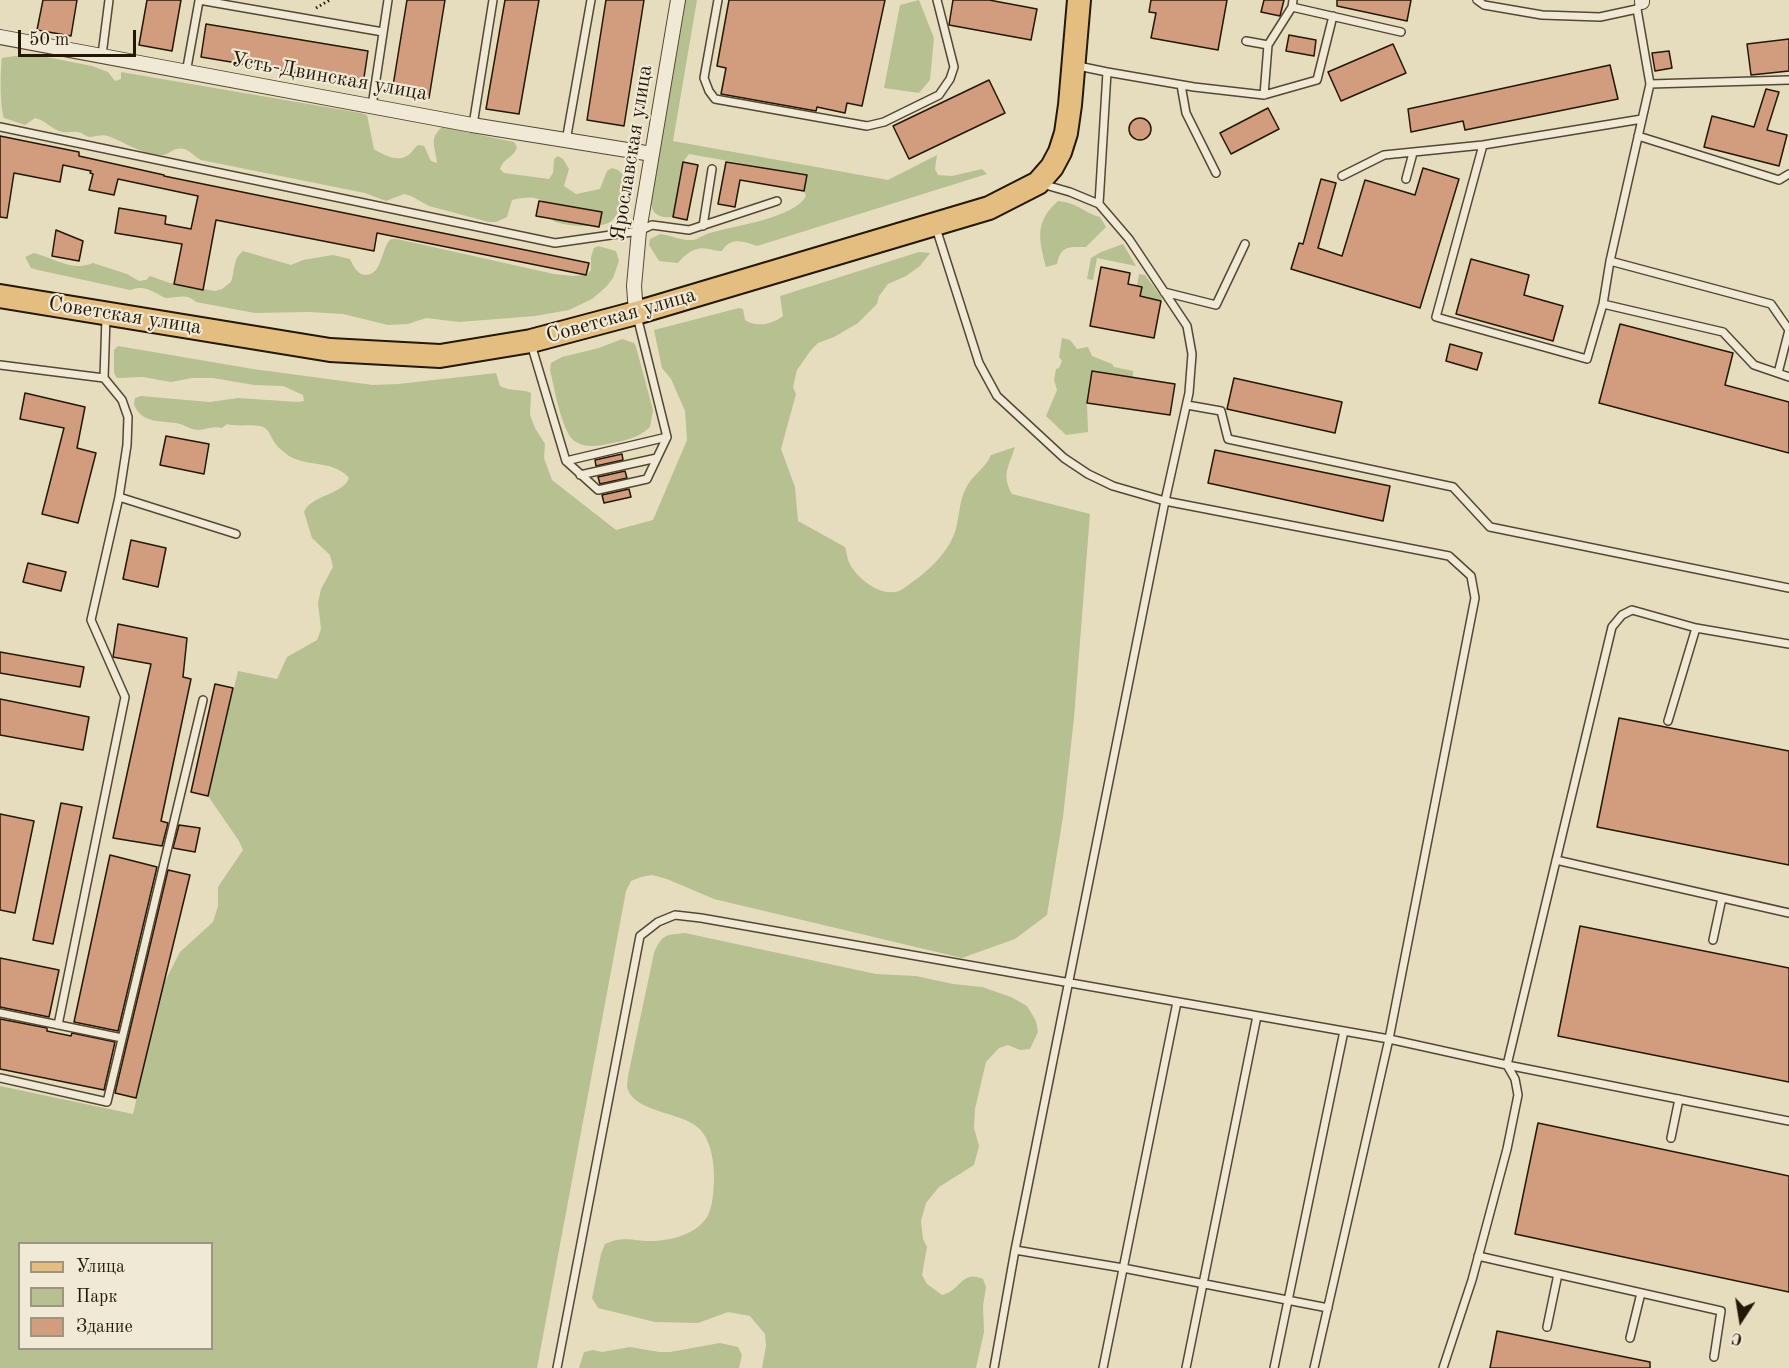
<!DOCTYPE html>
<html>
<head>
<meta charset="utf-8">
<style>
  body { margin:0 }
  #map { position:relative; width:1789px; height:1368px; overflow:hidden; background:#e6ddbf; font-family:"Old Standard TT",serif }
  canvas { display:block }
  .legend { position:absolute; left:18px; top:1242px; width:195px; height:108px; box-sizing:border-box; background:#efe9d5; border:2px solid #9e9581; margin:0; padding:8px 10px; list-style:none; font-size:18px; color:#241704 }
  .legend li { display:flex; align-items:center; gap:12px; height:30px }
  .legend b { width:30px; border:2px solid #9e9581 }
  .north { position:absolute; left:1711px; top:1290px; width:60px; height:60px; -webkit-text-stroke:4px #efe9d5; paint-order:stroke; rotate:192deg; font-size:16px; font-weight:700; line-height:24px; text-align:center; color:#241704 }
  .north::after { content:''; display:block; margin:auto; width:21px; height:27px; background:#241704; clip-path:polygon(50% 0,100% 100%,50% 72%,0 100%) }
  .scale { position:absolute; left:18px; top:30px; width:118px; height:27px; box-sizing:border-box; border:3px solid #241704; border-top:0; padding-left:8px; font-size:18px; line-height:21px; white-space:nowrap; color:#241704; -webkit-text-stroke:4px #efe9d5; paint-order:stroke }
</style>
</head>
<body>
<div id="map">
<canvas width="1789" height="1368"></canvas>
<ul class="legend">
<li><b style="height:8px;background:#e3be80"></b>Улица</li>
<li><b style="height:16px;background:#b7c090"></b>Парк</li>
<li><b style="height:16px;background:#d29d7f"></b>Здание</li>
</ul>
<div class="north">С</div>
<div class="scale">50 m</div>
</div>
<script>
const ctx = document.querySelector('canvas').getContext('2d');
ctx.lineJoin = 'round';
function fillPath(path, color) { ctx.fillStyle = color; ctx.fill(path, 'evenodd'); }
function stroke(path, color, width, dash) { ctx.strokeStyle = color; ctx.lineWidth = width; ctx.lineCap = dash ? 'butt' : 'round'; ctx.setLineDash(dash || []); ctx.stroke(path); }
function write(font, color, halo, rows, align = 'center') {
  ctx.font = font + ' "Old Standard TT",serif'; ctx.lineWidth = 4.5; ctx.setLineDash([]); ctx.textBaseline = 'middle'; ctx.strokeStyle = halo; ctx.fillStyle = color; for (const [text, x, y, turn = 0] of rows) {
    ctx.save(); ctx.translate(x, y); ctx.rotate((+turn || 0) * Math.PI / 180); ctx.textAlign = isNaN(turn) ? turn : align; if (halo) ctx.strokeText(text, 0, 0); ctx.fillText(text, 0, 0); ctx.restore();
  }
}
const green = new Path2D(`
  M676,0H697L673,141L888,180L937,155L935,169L938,175L952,176L982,169L987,174L757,246C744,241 730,237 722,251C716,251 714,250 708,249C695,246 686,254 678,263L659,261L649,245L650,239L660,234C670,235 682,241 693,240C699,239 704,234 710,233C733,226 795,218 806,196L804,191L807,175L689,154L683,162L673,217C650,219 650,206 651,188L680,33Z
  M919,0L934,38L930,80L919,93L884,88L900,5Z
  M15,56H41L92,66L108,72L115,81L121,79V72L361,113L367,115L374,149C383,155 397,162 407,156C412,153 414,148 418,145L424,146L431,161L437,163C436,148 428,139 442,127L514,142L517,147C514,158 503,158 500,169L504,173L549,179L553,173L554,159L558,156L563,159L569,169L564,186L576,194L600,189L607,171L612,168L618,170L626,177C628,188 620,216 610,222C599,229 565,226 553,221C549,196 533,195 512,200L507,217L496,222H489L429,206L411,196L404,194L386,201L365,193L201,160C193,156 187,146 177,149C171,150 167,156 160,155C142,154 124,142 108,136C102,134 95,137 89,137C85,136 82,132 77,132C72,131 68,133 63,132C52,130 45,120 35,118L25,125L4,118C0,107 0,72 2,58Z
  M1058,201C1079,203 1084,213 1100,217L1106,227L1086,247C1069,247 1061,245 1057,264L1046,267C1039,240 1034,222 1058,201Z
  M391,239H397L554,274L573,276L586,275L591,270V257L594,248L598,246L616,251L619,261L613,278L606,287L592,299L569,310L535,316L459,322L426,318L408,324L388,325L343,314L309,312L255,313L196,302C186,293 178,298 166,298C153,292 145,284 130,290L38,270L31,268L25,257L34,253C54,258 72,272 93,263L127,274L139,281L146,280L150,276L170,283L215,291L222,289L231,282C235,271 233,258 243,251L291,265L303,260L333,255L350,259C354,267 357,275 367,275C383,273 381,247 391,239Z
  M1123,244L1136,266L1097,258L1093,280L1087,279L1091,258L1101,252Z
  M919,252L930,253L920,266L906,276L888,284L879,296L877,304L858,323L834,337L818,343L811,350L797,370L793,387L796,394L781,449L795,487L798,521L845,547C846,551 847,555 848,560C854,576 880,598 899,591C905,588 912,582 918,578C932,567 946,553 953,537C960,522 958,502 966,488C972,475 985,469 991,455L1015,447C1009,467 1001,474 1012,494L1090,514L1074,718L1063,817L1047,915L1015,939L962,958L714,899L667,879L652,875L641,877L631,881L626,891L537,1368H0V1086L133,1114L163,985L180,952L213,922L218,906V887L243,850L239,841L208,796L238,671L277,679L287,657L317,640L321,629L318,603L321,589L333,567L330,555L312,538L304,512C311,495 343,495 349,478C332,458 304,469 285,453C282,450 277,447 275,443C270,437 270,428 260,426C249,424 238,427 227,424L222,428C214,426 207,429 199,430C192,430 186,426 180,424C164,420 141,425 134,404L135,398L141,396L210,402L238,398L298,402L304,401L303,395L283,386L254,385L213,378H192L171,382L143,377L117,378L114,373V350L118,346L253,369L373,385L398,384L496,373L500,386C510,392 521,388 531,393L530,415L535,428L545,444L544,458L552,480L616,530L653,520L687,440L685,411L671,379L662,368L654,330L739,308L743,309L745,320C756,328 773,324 783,316L780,296ZM20,1244H212V1348H20Z
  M1139,274L1145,275L1162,298L1161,301L1139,298L1137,286Z
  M1062,338L1070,340L1077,349L1088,347L1092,356L1112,364L1114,367L1133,371V377L1092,371L1087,403L1088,432L1066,435L1046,416L1057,390L1054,380L1056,369L1059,368L1062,361L1059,357Z
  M622,339L634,343L636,347L653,410L650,427C639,438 623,441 608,444C597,446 587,448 576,442C562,435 554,386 550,370L551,363L562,357L599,348Z
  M685,933L876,974L916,976L953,984L982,987L1011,997L1027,1006L1036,1021L1038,1032L1030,1049L1020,1050L1008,1045L999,1048L986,1062L975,1109L974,1128L979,1146L974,1165L939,1187L926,1203L921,1221L923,1239L927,1247L922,1275L927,1284L942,1295C961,1291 961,1269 983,1279L986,1287L983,1306L984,1332L976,1368H762L766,1346L765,1334L750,1316L728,1312L698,1323L655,1322L598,1308L592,1298L601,1254L605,1244C625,1235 634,1242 654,1241C673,1240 696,1234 707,1217C713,1208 714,1187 714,1176C714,1160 710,1136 696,1126C678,1112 637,1112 628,1090C626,1086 628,1080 628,1076L654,953C662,934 666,935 685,933Z
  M720,1343L738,1347L742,1355L739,1368H579L584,1352L593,1350L602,1352L630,1347L659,1352H670Z`);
const building = new Path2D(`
  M43,0H77L71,36L37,30Z
  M147,0H181L172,51L139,45Z
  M407,0H445L429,98L392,92Z
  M505,0H539L519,114L486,109Z
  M606,0H644L624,126L587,120Z
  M729,0H885L862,106L847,103L845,113L817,107L816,111L721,94L726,68L717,66Z
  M953,0H989L1037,9L1031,40L949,25Z
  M1151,0H1227L1218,50L1151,38L1156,13L1149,12Z
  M1264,0H1284L1280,16L1261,12Z
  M1337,0H1411L1407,21L1337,6Z
  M206,24L368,51L363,84L201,57Z
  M1289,35L1316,40L1314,56L1286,51Z
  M1789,39V71L1751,75L1747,44Z
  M1393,44L1406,73L1341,101L1328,72Z
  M1669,51L1672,68L1655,71L1652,53Z
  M1610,65L1618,99L1465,130L1463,121L1411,132L1408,109Z
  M989,80L1005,113L909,159L893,126Z
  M1766,89L1779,92L1767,130L1787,135L1779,166L1704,147L1712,116L1754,127Z
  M1268,108L1279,129L1231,154L1220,133Z
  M1129 129a11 11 0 1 1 22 0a11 11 0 1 1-22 0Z
  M0,136L79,152V156L164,175V176L589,263L586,275L377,233L374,251L216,220L203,290L174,284L182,244L115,233L119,208L166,216L165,224L191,229L198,196L118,179L114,195L89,190L93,174L90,173L91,171L63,165L60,182L14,173L7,218L0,217Z
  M683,162L698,165L687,220L673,217Z
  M726,162L807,175L804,191L740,180L735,207L718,204Z
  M1423,168L1459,179L1420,308L1291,269L1299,243L1303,244L1321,179L1336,183L1318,248L1342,256L1365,180L1415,195Z
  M539,201L602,212L599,227L536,216Z
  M56,230L83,241L79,261L52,256Z
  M1471,259L1529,275L1524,295L1563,306L1553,341L1456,314Z
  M1101,267L1130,273L1128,284L1142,287L1140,296L1161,301L1154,338L1090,326Z
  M1620,324L1733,353L1725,385L1789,402V453L1599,403Z
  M1450,344L1482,353L1477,370L1446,361Z
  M1092,371L1175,384L1170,415L1087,403Z
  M1234,378L1342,402L1335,433L1227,409Z
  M25,393L85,407L77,448L96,453L78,523L42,514L64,428L20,419Z
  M166,436L209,444L204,474L160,465Z
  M1215,450L1390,486L1383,521L1208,483Z
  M622,454L623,460L596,466L595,460Z
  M625,471L627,478L600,484L598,477Z
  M629,489L631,497L604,503L602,495Z
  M131,540L166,548L158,587L123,579Z
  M28,563L66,572L61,591L23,582Z
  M118,624L187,638L183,677L191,679L161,821L168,823L162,846L113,838L151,664L113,657Z
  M0,652L84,667L80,687L0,673Z
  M215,684L233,688L208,796L191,792Z
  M0,699L89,717L83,750L0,735Z
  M1619,718L1789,751V865L1597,827Z
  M61,803L82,807L53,944L33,940Z
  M0,814L34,821L15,913L0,910Z
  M179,825L200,828L195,852L173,848Z
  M110,855L157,867L118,1031L74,1022Z
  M168,870L190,875L136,1098L115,1093Z
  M1580,926L1789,968V1082L1558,1036Z
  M0,958L59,970L49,1017L0,1007Z
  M0,1019L47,1028V1031L71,1036L72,1033L115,1042L104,1090L0,1069Z
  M1538,1123L1789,1176V1292L1515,1234Z
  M1497,1331L1650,1362V1368H1490Z`);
const path = new Path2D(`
  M316,8L330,0`);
const service = new Path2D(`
  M199,0L383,32
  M718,0L704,78L709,91L715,99L867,126L884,122L939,95L950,79L954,67L937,0
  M1477,0L1484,5L1542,15L1600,17L1637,9L1639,6
  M1292,7L1401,32
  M1246,41L1268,45L1264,95L1317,80L1333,16
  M1268,45L1292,7L1293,0
  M102,55L109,0
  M1107,72L1194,87L1264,95
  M186,73L199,1
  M1650,84L1789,80
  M1181,85L1186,113L1216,173
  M372,106L388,0
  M473,125L493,0
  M0,127L555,243L639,231L652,225L689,230L777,201
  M1638,136L1779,180L1789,174
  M566,141L591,0
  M1483,145L1436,317L1587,359L1603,304L1610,261L1650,84L1637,9
  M1342,176L1384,155L1483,145L1642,119
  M1406,179L1413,153
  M1042,184L1070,192L1099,204
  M703,226L712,169
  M936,228L979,363L997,396L1064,458L1088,474L1113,486L1165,501L1449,556L1471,576L1475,598L1389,1039L1314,1368
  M1610,261L1771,304L1789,330L1778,373
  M1164,292L1216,305L1245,244
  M1603,304L1723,332L1754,365L1789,377
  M531,344L566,461L598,490L647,479L667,437L637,316
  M0,365L104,378L106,317
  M1187,405L1221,411L1228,439L1453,487L1490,527L1789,588
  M566,461L667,437
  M580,475L657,458
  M119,497L236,534
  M1668,721L1696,628
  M1556,860L1789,913
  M1713,940L1722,898
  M0,1013L122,1038
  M58,1025L125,697L91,620L119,497L127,445L128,417L122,400L104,378
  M0,1078L107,1102L203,700
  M1671,1138L1679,1099
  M1015,1250L1123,1268L1328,1308
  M1478,1256L1721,1311L1714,1357
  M1547,1327L1558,1274
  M1630,1338L1641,1293
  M557,1368L640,936L658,922L675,915L701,918L1389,1039L1507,1065L1789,1121
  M994,1368L1015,1250L1165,501L1189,393L1192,354L1187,326L1129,239L1099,204L1107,72L1078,66
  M1103,1368L1177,1002
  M1186,1368L1257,1016
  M1274,1368L1344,1031
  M1443,1368L1472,1280L1507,1149L1518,1095L1515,1079L1507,1065L1612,627L1622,615L1632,610L1696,628L1789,644`);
const minor = new Path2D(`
  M1642,2V0
  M0,37L472,125L652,154
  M636,313L634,286L639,231L678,0`);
const primary = new Path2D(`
  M0,296L330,350L440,356L531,341L636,313L989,208L1038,183L1052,167L1060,152L1066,133L1070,105L1079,0`);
const streetNames = [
  ["Усть-Двинская улица",329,77,10],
  ["Ярославская улица",632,153,-81],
  ["Советская улица",125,316,9],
  ["Советская улица",621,316,-16]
];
fillPath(green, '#b7c090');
fillPath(building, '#d29d7f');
stroke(building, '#241704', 1.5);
stroke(service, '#544833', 10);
stroke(minor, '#544833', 16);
stroke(primary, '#241704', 26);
stroke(path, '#241704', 3, [1.5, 3]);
stroke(service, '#efe9d5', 7);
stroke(minor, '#efe9d5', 14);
stroke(primary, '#e3be80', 22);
write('21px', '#241704', '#efe9d5', streetNames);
</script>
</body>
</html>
